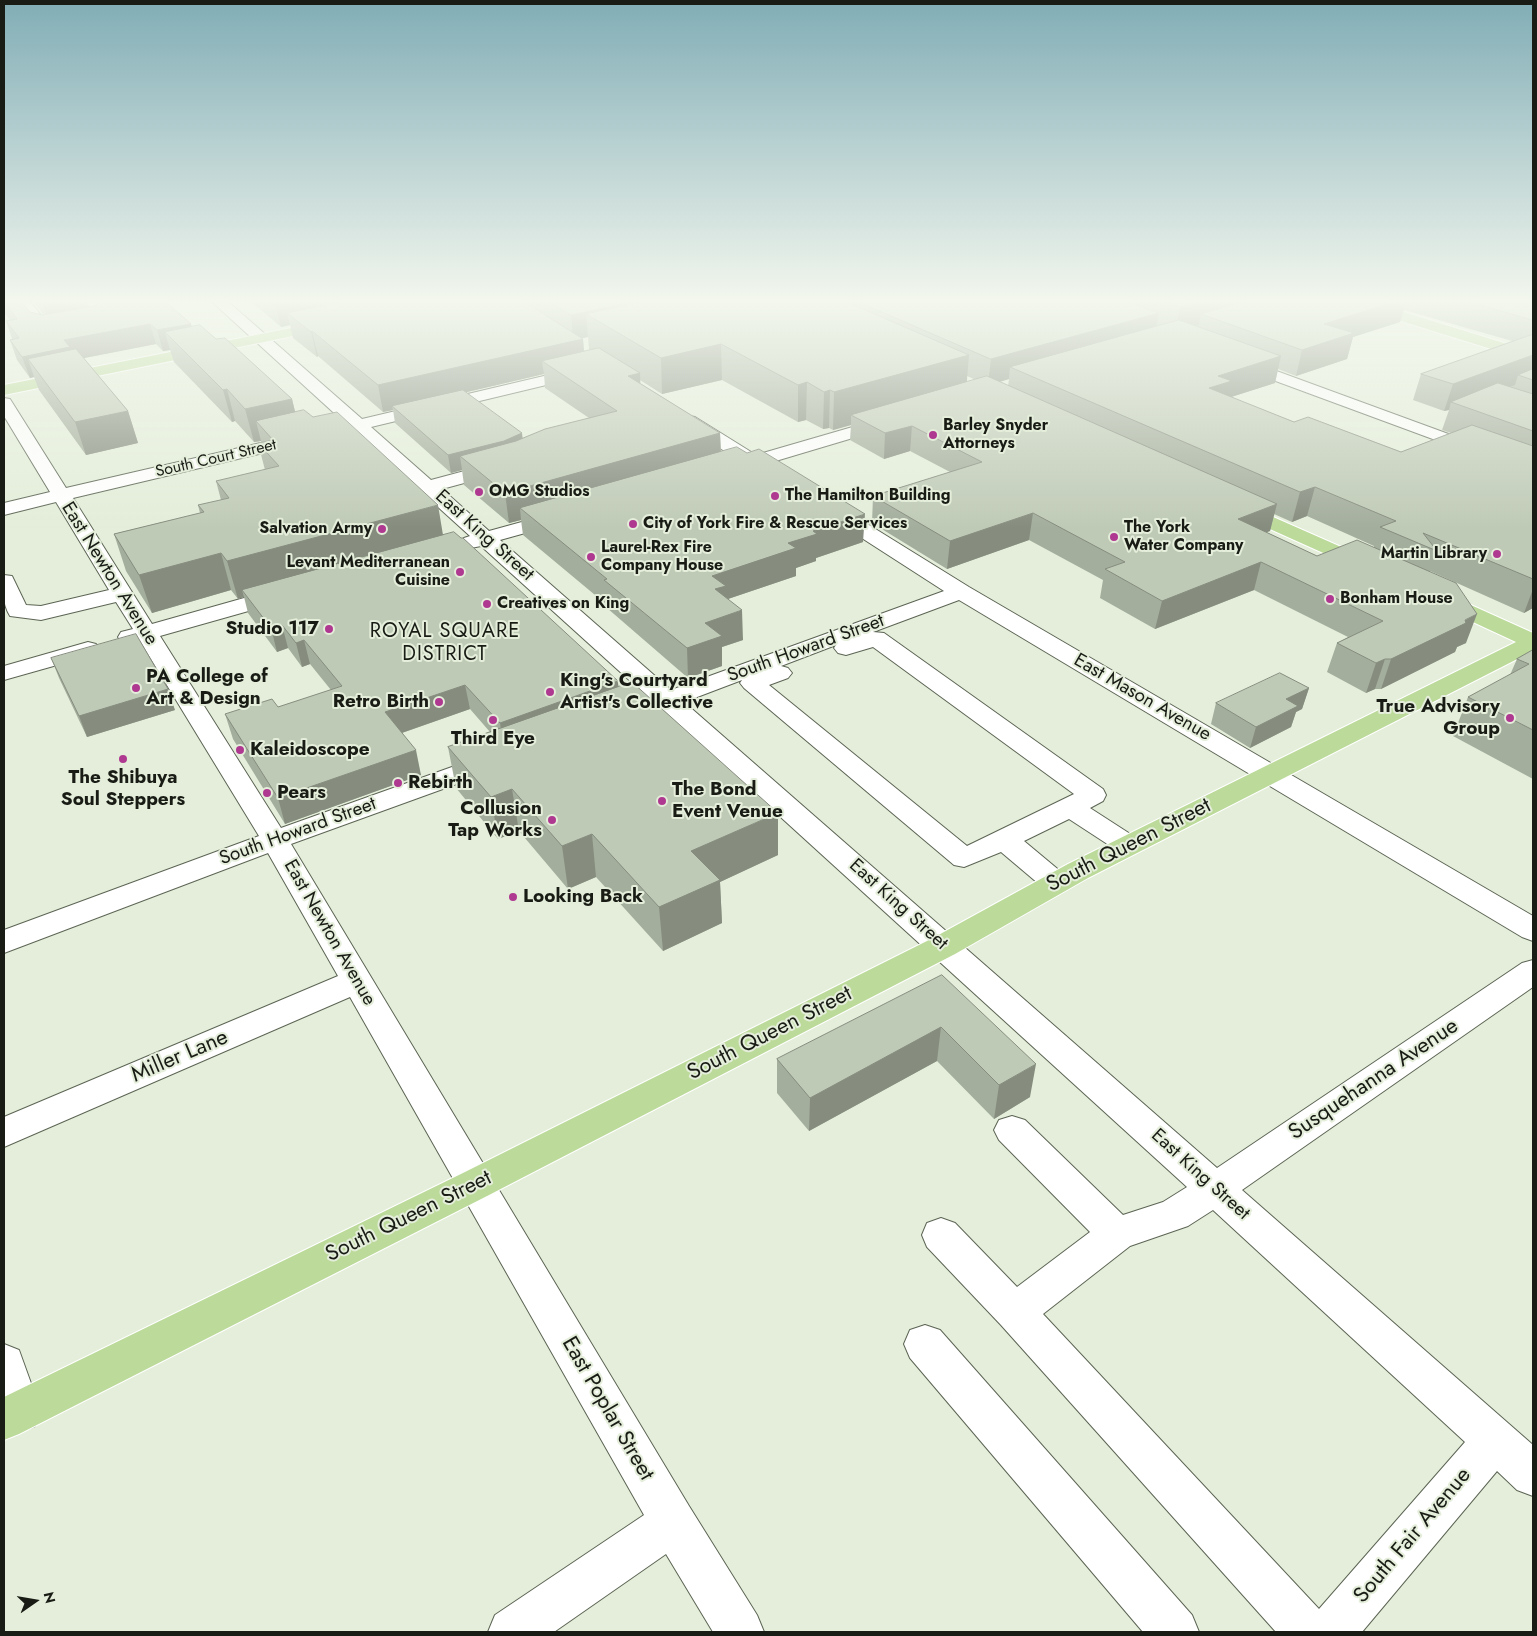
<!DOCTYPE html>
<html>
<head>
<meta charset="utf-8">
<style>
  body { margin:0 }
  #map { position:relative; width:1537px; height:1636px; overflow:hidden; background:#e4eeda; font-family:Jost,sans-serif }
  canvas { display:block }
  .frame { position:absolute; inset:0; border:5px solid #191c15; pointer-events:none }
  .north { position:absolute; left:10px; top:1576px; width:50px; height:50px; -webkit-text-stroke:4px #e4eeda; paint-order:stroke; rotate:77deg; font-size:14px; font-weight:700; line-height:20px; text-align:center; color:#191c15 }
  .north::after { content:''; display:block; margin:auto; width:18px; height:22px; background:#191c15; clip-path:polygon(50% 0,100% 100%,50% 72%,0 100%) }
</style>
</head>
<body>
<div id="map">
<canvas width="1537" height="1636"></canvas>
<div class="frame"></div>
<div class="north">N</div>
</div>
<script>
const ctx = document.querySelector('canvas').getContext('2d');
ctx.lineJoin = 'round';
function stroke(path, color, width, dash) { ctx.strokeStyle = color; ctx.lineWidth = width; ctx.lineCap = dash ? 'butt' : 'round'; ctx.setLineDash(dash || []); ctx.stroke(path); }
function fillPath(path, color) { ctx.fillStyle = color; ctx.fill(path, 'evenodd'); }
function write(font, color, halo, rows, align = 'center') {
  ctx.font = font + ' Jost,sans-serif'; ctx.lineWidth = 4; ctx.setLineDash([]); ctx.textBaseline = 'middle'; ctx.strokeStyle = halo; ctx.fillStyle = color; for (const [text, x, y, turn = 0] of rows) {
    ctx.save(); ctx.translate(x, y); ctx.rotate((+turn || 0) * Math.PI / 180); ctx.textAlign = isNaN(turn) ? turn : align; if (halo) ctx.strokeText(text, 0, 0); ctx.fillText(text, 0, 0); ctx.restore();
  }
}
const minor = new Path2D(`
  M13,299H28L48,324L95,316L80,299H95L111,317C103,328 64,331 49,333L38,331Z
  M209,299H225L362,419L582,367L588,369L590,372L588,375L371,427L431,480L498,462L505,464L507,468L505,472L442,489L489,531L558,512L565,514L568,518L565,522L500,540L671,690L944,591L826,515L823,511L826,507L833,505L840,507L969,587L1533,916V941L1522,937L959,600L873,632L884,633L1103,789L1106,795L1103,801L1090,808L1138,839L1142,845L1138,851L1128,854L1118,851L1069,819L1024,841L1066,876L1071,883L1066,890L1056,893L1046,890L1001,852L964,867L954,865L744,688L740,683L742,680L684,702L1217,1168L1522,963L1533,960V987L1242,1190L1533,1445V1496L1517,1490L1497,1471L1362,1632H1276L1001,1325L927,1247L922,1235L927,1223L941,1218L955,1223L1017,1287L1090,1232L999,1140L994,1130L999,1120L1012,1116L1025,1120L1123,1215L1163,1202L1187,1187L663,710L652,712L643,710L640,705L643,700L649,698L481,546L471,548L464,546L461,542L464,538L470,536L354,431L346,433L340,432L337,428L340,424L345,423ZM836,645L834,648L838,653L846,655L873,647L1074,794L967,846L769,685L788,678L792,673L788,668L781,666ZM1213,1210L1465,1442L1319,1609L1043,1314L1130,1246L1188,1226Z
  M1241,358L1533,465V476L1235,366L1233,363L1235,360Z
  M4,398L10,399L66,488L295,435L301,436L304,440L301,444L73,498L152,624L283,587L291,589L294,594L291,599L160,636L281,828L480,757L489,755L498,757L502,763L498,769L291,844L689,1506L757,1615L764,1632H713L666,1554L554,1632H488L495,1615L644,1515L350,997L4,1147V1117L338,976L268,853L4,953V930L259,836L140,641L129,644L121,642L118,637L121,632L133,629L116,602L41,620L10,616C2,603 3,589 4,575L12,576L26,605L41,606L109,590L56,502L4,515V503L50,492L4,416Z
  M689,416L695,417L756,455L887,417L893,418L896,422L893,426L769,463L771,467L769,471C760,473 758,469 751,468C745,467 739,473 729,471L727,467L729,463L739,460L683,425L680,421L683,417Z
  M88,642L96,644L100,649L96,654L4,680V666Z
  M925,1325L940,1330L1192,1615L1199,1632H1143L910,1358L904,1344L910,1330Z
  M4,1344L19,1350L41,1411L35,1426L20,1432L5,1426L4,1423Z`);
const major = new Path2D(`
  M1338,299H1361L1533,352V362L1340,302Z
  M327,321L332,322L334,325L332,328L4,395V385Z
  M1239,502L1373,561L1376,565L1373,569L1366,571L1359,569L1232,512L1229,508L1232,504Z
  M1442,592L1533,633V651L1088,878L955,954L489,1195L19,1434L4,1440V1397L463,1173L933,938L1068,864L1516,642L1434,604L1431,599L1434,594Z`);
const wall = new Path2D(`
  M4,299L30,312L43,314L31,299H86L89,307L94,306L100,302L98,299H163L192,327L216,339L292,399L295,412L618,681V687L778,855L720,882L722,923L663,951L596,877L568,889L519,831L498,839L456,788L448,747L490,732L470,709L402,733L421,775L285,824L233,739L225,714L278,707L331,690L310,664L302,667L288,648L277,652L248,613L244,597L238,599L231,590L152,613L126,571L114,534L200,513L198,505L221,500L216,481L265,470L258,443L261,442V441L254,442L235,421L232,422L174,362L170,350L163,351L156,344L84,358L128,411L138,443L86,455L39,390L34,377L30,378L17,360L10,340L12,339L6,321L10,320L4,312Z
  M248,299H1533V608L1524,613L1430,571L1466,643L1457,647L1455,652L1381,689H1375L1366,693L1327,672L1337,643L1348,637L1254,590L1155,629L1100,598L1103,580L1029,540L947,569L872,523L873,496L950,472L910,451L884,459L850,440L851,425L833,430L829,428L823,429L806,420L798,422L722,380L662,394L640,380V383L720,433L721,451L863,542L816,558V561L796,568V576L728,599L743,640L722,647V666L688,678L607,608V605L523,535L521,520L509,523L464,485L462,470L451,473L395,423L393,410L383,412L318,356L317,357L293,338L290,325L281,327ZM1404,310L1512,341L1421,374L1413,400L1444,411L1449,410L1442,430L1451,433L1401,452L1294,422L1231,397L1275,383L1278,369L1296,376L1347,359L1353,337L1400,322ZM588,337L589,349L590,350L584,351L583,339L582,338ZM544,374L545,388L589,418L523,438L466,392ZM967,376L976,380L967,382ZM1009,379L1008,386L1000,382ZM1274,514L1292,522L1307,516L1374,546V547L1317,556L1266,532L1270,531Z
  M1533,650V779L1453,736L1468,697L1510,675L1517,659Z
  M51,658L175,710L87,737L59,678Z
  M1309,688L1302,709L1296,712L1291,727L1250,748L1211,724L1216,703Z
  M942,975L1030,1097L994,1119L937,1061L809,1131L777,1093V1059Z`);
const shadedWall = new Path2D(`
  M59,299H86L91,315L49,322L42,302Z
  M293,299H389L287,313L290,325L281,327L275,303Z
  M645,299H755L586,314L588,337L573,340L571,315Z
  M1208,299H1286L1201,314L1199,325L1175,332L1180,307Z
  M1403,299H1407L1400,322L1353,337L1347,359L1296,376L1302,350L1324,324Z
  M1159,313L1154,338L1010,367L1009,379L988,385L991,359Z
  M150,324L156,344L74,360L28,359L34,377L30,378L22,357L64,340Z
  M191,324L196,344L165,332L170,350L163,351L157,330Z
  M312,331L318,356L317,357L311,332Z
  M583,339L585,364L542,361L544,374L395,409L392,406L393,410L383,412L378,385Z
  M721,344L722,380L662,394L661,358Z
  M969,355L966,392L851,415V425L833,430L834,392Z
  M1533,355V378L1518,375L1515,385L1460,405L1451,402L1449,410L1444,411L1453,384Z
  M1281,356L1275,383L1228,398L1209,388L1218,376Z
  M640,373L641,400L628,376Z
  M807,382L806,420L798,422V385Z
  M227,389L235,421L232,422L223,390Z
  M830,390L829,428L823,429L824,392Z
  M292,399L300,432L256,421L261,441L254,442L245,409Z
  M128,411L138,443L86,455L75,422Z
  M912,426L910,451L884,459L885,433Z
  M522,433L524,451L460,456L462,470L451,473L448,455Z
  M720,433L721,462L520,508L521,520L509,523L505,493Z
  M1315,487L1307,516L1292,522L1300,492Z
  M1277,504L1270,531L1231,546L1238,519Z
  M438,505L444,541L242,590L244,597L238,599L227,561Z
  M1033,513L1029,540L947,569L950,541Z
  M865,514L863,542L816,558V561L796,568V576L713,604L712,576L788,543L813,531Z
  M221,553L231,590L152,613L139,575Z
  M1261,562L1254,590L1155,629L1162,601Z
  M1533,589V608L1524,613Z
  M742,610L743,640L722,647V666L688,678L687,648L705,623Z
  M1477,614L1466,643L1457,647L1455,652L1381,689L1391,659Z
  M282,625L288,648L277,652L271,628Z
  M304,640L310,664L302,667L296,643Z
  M1385,659L1375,689L1366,693L1376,663Z
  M618,681L620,706L504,747L500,723Z
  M465,685L470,709L390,737L385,712Z
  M1309,688L1302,709L1296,712L1291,727L1250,748L1256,727L1286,699Z
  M168,689L175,710L87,737L79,716Z
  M416,750L421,775L285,824L278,798Z
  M512,789L519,831L498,839L491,797Z
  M778,813V855L720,882L722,923L663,951L659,907L691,851Z
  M592,834L596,877L568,889L562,846Z
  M941,1027L937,1061L809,1131L810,1098Z
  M1036,1064L1030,1097L994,1119L999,1085Z`);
const building = new Path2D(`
  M4,299H19L30,312L42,315L94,306L104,299H163L191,324L157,330L150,324L64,340L70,347L22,357L10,340L19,338L6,321L17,319L4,301Z
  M40,299H59L42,302Z
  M271,299H293L275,303Z
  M357,299H520L583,339L378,385L312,331L311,332L287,313Z
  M545,299H645L571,315Z
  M657,299H840L969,355L834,392L830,390L824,392L807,382L798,385L721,344L661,358L586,314Z
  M852,299H1120L1159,313L991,359Z
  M1158,299H1208L1180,307Z
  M1254,299H1403L1324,324L1354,333L1302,350L1201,314Z
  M1460,299H1533V320Z
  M1179,320L1281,356L1218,376L1232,381L1209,388L1294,422L1308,417L1401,452L1472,425L1533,446V579L1423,533L1437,551L1380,527L1396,521L1315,487L1300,492L1010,367Z
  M200,325L216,339L225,338L292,399L245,409L227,389L223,390L165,332Z
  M1531,335H1533V355L1453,384L1421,374Z
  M599,348L640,373L628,376L720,433L505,493L460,456L516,441L545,429L617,411L542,361Z
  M76,349L128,411L75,422L28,359Z
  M1533,369V380L1518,375Z
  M987,376L1277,504L1238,519L1317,556L1357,540L1456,583L1477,614L1465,620L1466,623L1391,659H1385L1376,663L1337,643L1383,621L1261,562L1162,601L1105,569L1125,562L1033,513L950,541L873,496L982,462L912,426L885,433L851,415Z
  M1498,383L1533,394V431L1451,402Z
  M463,390L522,433L504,441L448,455L392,406Z
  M304,410L313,417L337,412L438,505L227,561L221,553L139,575L114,534L204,512L198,505L229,498L216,481L279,466L258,443L273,440L256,421Z
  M737,447L747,453L759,449L865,514L813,531L817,534L788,543L796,548L712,576L726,586L715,589L742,610L705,623L722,636L687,648L604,580L607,579L520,508Z
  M454,532L461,538H463L618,681L500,723L465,685L385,712L416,750L278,798L225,714L272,699L278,707L342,686L304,640L296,643L282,625L271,628L242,590Z
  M136,634L168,689L79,716L51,658Z
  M1533,650V730L1468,697L1529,664L1517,659Z
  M1280,673L1309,688L1286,699L1298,706L1256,727L1216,703Z
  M632,682L778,813L691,851L720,880L659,907L592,834L562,846L512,789L491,797L448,747Z
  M942,975L1036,1064L999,1085L941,1027L810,1098L777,1059Z`);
const markers = [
  [933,435,5,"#af3990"],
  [479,492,5,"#af3990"],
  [775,496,5,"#af3990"],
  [633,524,5,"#af3990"],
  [382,529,5,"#af3990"],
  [1114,537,5,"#af3990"],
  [1497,554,5,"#af3990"],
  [591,557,5,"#af3990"],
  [460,572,5,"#af3990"],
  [1330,599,5,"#af3990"],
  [487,604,5,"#af3990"],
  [329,629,5,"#af3990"],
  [136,688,5,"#af3990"],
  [550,692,5,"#af3990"],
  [439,702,5,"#af3990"],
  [1510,718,5,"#af3990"],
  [493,720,5,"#af3990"],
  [240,750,5,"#af3990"],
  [123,759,5,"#af3990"],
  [398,783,5,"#af3990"],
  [267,793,5,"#af3990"],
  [662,801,5,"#af3990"],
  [552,820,5,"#af3990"],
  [513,897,5,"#af3990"]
];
const farPoinames = [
  ["Barley Snyder",943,426],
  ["Attorneys",943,444],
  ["OMG Studios",489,492],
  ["The Hamilton Building",785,496],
  ["City of York Fire & Rescue Services",643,524],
  ["The York",1124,528],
  ["Water Company",1124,546],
  ["Salvation Army",372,529,"right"],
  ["Laurel-Rex Fire",601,548],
  ["Company House",601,566],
  ["Martin Library",1487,554,"right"],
  ["Levant Mediterranean",450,563,"right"],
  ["Cuisine",450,581,"right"],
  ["Bonham House",1340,599],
  ["Creatives on King",497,604]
];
const farStreetnames = [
  ["South Court Street",216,459,-13]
];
const streetNames = [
  ["East King Street",484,536,42],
  ["East Newton Avenue",109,574,58],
  ["South Howard Street",806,649,-20],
  ["East Mason Avenue",1142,698,30],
  ["South Howard Street",298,832,-20],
  ["East King Street",898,905,42],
  ["East Newton Avenue",329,933,60],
  ["East King Street",1200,1175,42]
];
const poiNames = [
  ["Studio 117",319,629,"right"],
  ["PA College of",146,677],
  ["Art & Design",146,699],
  ["King's Courtyard",560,681],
  ["Artist's Collective",560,703],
  ["Retro Birth",429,702,"right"],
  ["True Advisory",1500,707,"right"],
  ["Group",1500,729,"right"],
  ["Third Eye",493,739,"center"],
  ["Kaleidoscope",250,750],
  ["The Shibuya",123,778,"center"],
  ["Soul Steppers",123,800,"center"],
  ["Rebirth",408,783],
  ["The Bond",672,790],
  ["Event Venue",672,812],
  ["Pears",277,793],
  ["Collusion",542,809,"right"],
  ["Tap Works",542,831,"right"],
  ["Looking Back",523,897]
];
const neighbourhoodNames = [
  ["ROYAL SQUARE",445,632],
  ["DISTRICT",445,655]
];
const nearStreetnames = [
  ["South Queen Street",1129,846,-27],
  ["South Queen Street",770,1034,-27],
  ["Miller Lane",180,1057,-23],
  ["Susquehanna Avenue",1374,1080,-34],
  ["South Queen Street",409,1217,-26],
  ["East Poplar Street",607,1409,60],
  ["South Fair Avenue",1413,1536,-50]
];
stroke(minor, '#5c6554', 2);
stroke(major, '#fff', 2);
fillPath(minor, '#fff');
fillPath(major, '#bcda9a');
fillPath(wall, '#a4ae9d');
fillPath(shadedWall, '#868d7f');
fillPath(building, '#bfcab6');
stroke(building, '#868d7f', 1);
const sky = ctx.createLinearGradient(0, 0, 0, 528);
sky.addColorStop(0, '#81adb6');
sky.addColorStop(0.57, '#f3f7ee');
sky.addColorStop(1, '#f3f7ee00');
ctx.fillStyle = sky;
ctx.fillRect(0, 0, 1537, 528);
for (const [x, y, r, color] of markers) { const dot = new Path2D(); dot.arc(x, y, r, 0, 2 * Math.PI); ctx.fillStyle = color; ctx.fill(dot); stroke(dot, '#e4eeda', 2); }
write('bold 16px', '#191c15', '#e4eeda', farPoinames, 'left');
write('16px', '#191c15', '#e4eeda', farStreetnames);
write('19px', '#191c15', '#e4eeda', streetNames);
write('bold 19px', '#191c15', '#e4eeda', poiNames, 'left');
ctx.letterSpacing = '1px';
write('20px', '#191c15', '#e4eeda', neighbourhoodNames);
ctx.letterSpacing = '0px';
write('22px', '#191c15', '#e4eeda', nearStreetnames);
</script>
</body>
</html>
